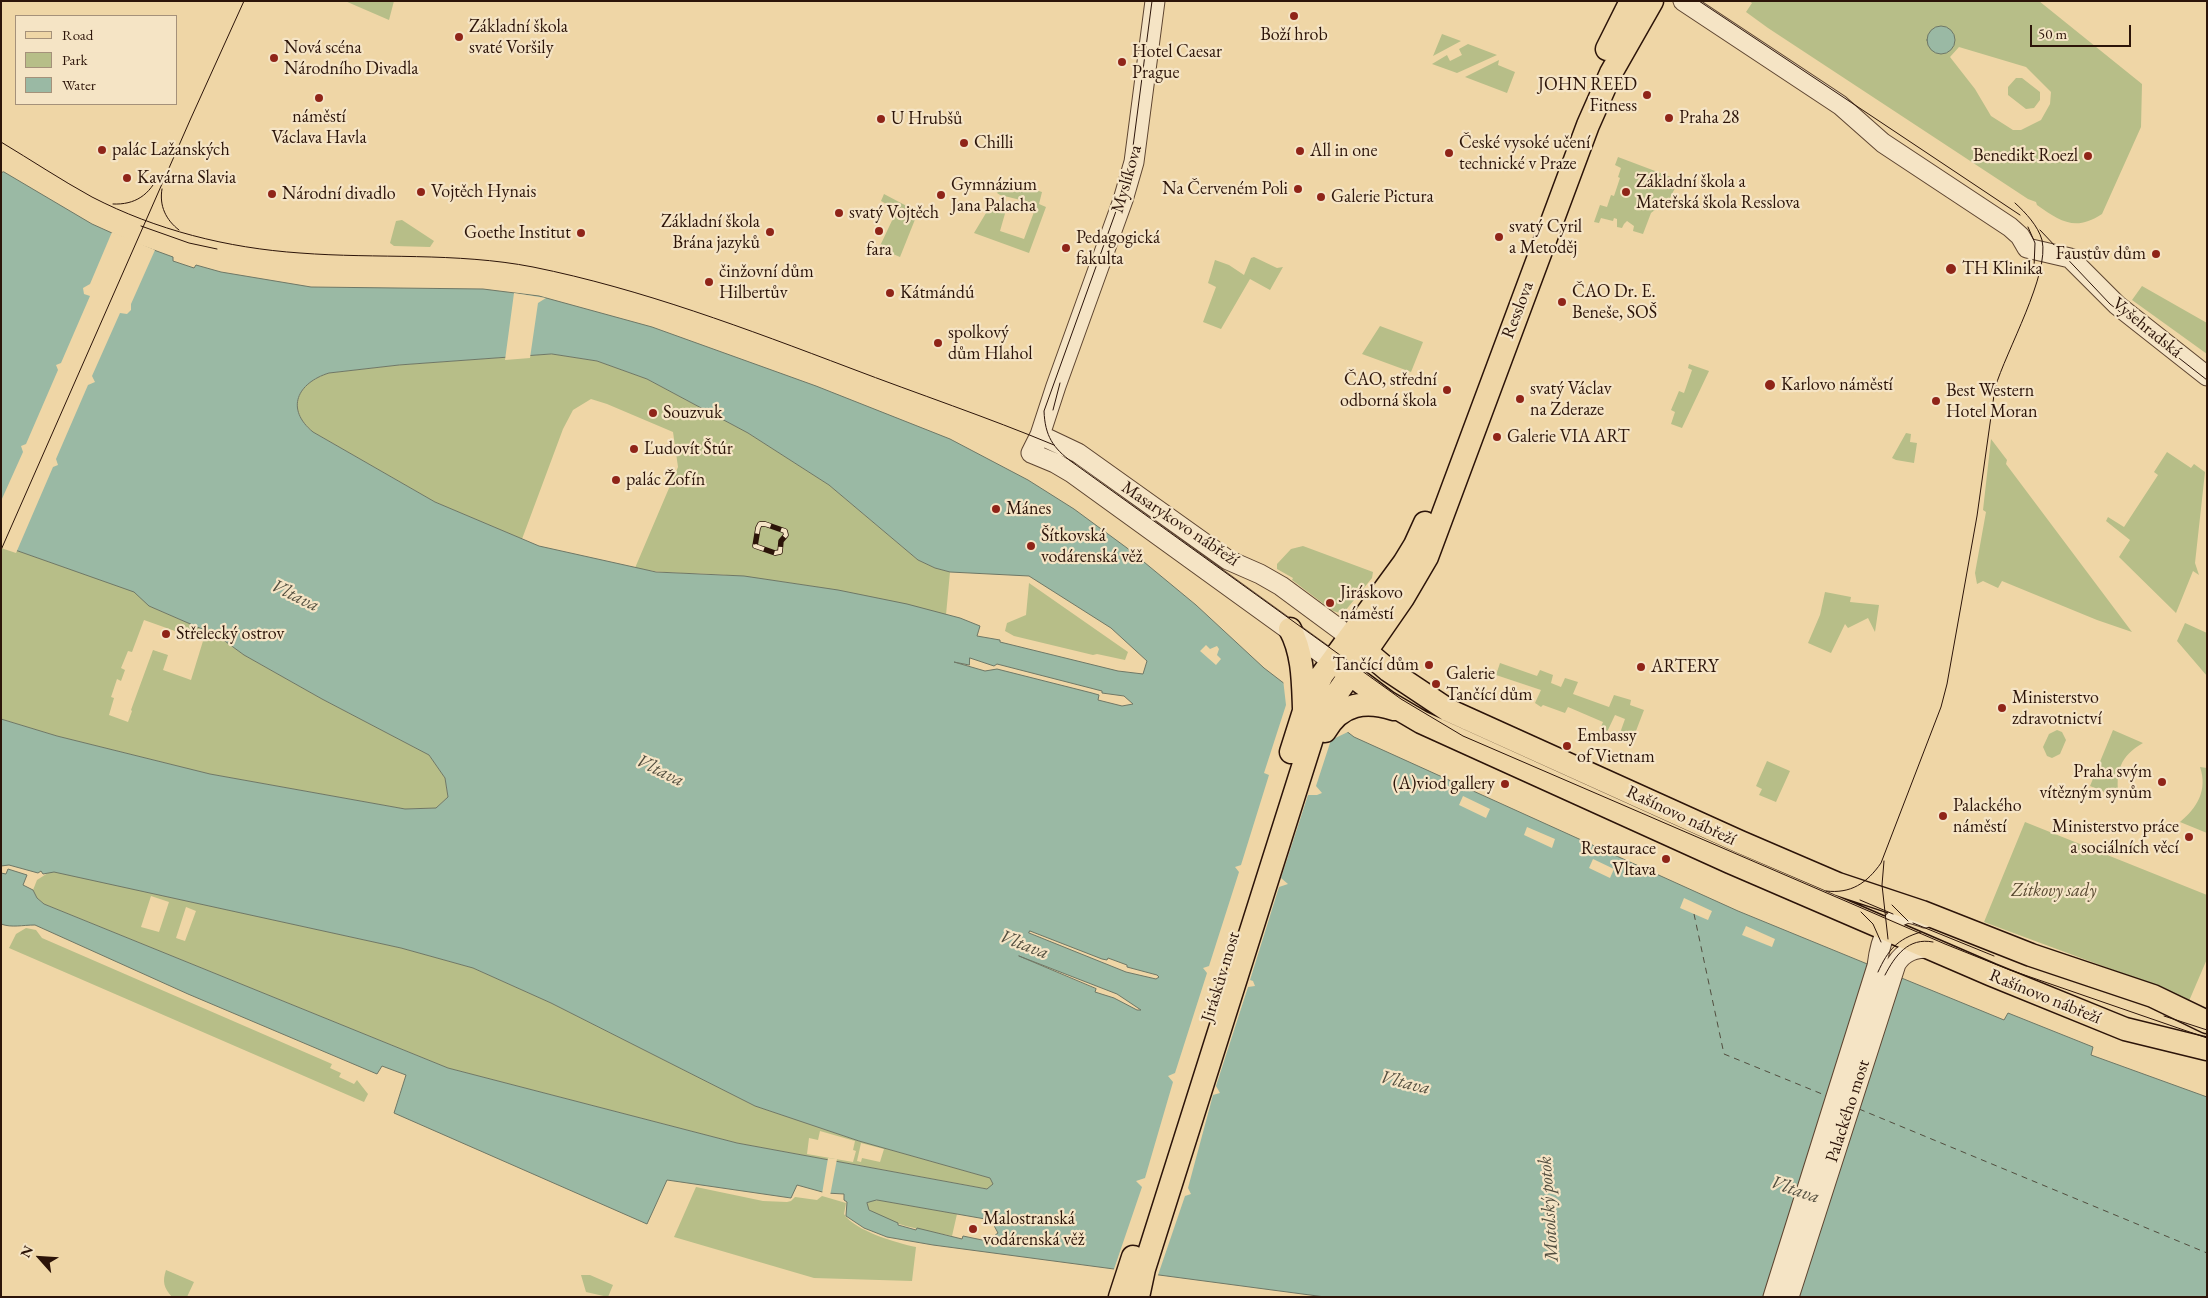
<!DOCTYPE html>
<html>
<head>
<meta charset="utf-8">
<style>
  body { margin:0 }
  #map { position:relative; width:2208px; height:1298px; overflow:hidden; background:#efd6a6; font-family:"EB Garamond",serif }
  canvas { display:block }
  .frame { position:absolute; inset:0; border:2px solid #2c1409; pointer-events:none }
  .legend { position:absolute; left:15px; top:15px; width:162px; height:90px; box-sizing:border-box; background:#f5e4c5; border:1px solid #a5917a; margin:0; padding:6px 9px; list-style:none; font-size:15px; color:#2c1409 }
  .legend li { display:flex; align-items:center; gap:10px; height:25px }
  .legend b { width:25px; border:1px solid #a5917a }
  .north { position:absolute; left:15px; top:1233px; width:50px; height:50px; -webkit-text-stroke:4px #f5e4c5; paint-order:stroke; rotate:296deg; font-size:14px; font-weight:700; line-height:20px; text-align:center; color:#2c1409 }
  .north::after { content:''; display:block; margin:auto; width:18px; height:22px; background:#2c1409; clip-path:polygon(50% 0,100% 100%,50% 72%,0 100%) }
  .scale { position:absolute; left:2030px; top:25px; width:101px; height:22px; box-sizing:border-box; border:2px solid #2c1409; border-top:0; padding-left:6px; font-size:15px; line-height:18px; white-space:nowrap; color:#2c1409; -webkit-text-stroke:4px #f5e4c5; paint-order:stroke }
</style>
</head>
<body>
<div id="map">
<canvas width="2208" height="1298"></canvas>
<div class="frame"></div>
<ul class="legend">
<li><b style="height:6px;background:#efd6a6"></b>Road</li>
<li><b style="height:14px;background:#b7be88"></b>Park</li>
<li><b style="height:14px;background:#9ab9a4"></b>Water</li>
</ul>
<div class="north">N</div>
<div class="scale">50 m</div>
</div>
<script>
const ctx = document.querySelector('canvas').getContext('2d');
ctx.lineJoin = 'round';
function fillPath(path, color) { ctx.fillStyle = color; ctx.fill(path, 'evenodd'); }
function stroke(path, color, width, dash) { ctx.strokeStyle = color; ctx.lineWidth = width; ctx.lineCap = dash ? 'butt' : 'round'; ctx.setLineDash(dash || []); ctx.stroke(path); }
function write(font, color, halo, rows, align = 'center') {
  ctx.font = font + ' "EB Garamond",serif'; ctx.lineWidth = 4.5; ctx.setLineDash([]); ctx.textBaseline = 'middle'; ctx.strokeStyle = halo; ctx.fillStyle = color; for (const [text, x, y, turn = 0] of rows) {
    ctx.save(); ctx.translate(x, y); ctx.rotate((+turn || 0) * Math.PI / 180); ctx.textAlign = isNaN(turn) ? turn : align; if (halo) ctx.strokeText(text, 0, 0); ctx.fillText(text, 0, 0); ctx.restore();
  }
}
const green = new Path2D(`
  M345,1H394L389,20Z
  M1749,1H2039L2142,84L2141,127L2102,214C2075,232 2060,221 2037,205L2036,202L2028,199L1768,28L1746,12L1752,3ZM1942,26L1953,33L1955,42L1951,50L1943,54L1935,53ZM1959,47L2026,67L2051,92L2050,104L2041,120L2021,130H2013L1991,116L1975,89L1950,57Z
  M1442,34L1461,41L1433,56Z
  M1468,44L1497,55L1457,73L1432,64L1447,55L1450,61L1462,55L1459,49Z
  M1499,60L1498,65L1515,72L1507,93L1465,77Z
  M2016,78H2022L2040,92V100L2034,108L2026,109L2008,95V87Z
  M1618,157L1679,180L1670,198L1651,213L1643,234L1633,231L1634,226L1627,221L1624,224L1622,228L1617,227V219L1614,218L1613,221L1601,218L1599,223L1594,222L1600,205L1607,207L1611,195L1614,196L1620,178L1618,177L1621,168L1615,165Z
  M1001,181L1011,182L1042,192L1039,204L1046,207L1029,253L974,233L992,203L1006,210L1000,231L1024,239L1037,204L1000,195L997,193Z
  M884,194L918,212L900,257L879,248L897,210L881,201Z
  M402,220L434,241L430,247L394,246L390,243L396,221Z
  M1254,257L1277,268L1283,267L1270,290L1250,279L1221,329L1203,322L1216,287L1208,283L1215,260L1229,265L1244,275L1251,258Z
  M2142,286L2207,323V354L2132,300Z
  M1380,326L1423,342L1411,372L1362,354Z
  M552,354L597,361L647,379L748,433L829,485L918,560L935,568L950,572L946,615C877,596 808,584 737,576C703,572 669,575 635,568L678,467L673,432L607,404L591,399L573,410L563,429L522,539L435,502L313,432C285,409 297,383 329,373L399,365Z
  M1689,364L1709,371L1682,428L1671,424L1675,412L1671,410L1679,391L1684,393L1692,370L1688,368Z
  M1906,433L1911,434L1910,442L1917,443L1914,463L1896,460L1892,458Z
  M1991,439L2007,460L2006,464L2132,632L2097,620L2002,581L1998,588L1983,581L1977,584L1975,573L1986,512L1983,510Z
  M2167,452L2191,468L2194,464L2205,472L2195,563L2199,575L2193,571L2176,613L2119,557L2130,540L2106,521L2108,517L2124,527L2158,475L2154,472Z
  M1,545L135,592L149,606L218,636L244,655L322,699L429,755L445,778L448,797L436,808L405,809L210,774L57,736L1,719ZM144,620L203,641L191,680L163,670L168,655L153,650L131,710L132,711L128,722L109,715L114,698L111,697L117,679L121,681L125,670L121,668L128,651L132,652Z
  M1303,546L1373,572L1372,578L1345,611L1340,613L1333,611L1292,580L1293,578L1277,569V564L1291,549Z
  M1029,583L1128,652L1125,660L1097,654L1093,655L1014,636L1005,631L1007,623L1026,615Z
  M1825,592L1851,597L1850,602L1879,605L1875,632L1868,618L1848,628L1845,624L1831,653L1808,643L1820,615Z
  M2185,623L2207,633V676L2177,641Z
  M1500,663L1537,676L1540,670L1553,675L1551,683L1561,687L1565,678L1578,682L1573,694L1609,707L1614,695L1631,700L1630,705L1644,710L1631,744L1626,742L1628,737L1620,733L1625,719L1615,715L1607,732L1600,729L1603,722L1568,707L1565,713L1543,705L1541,707L1535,703L1541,690L1496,675Z
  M2057,730L2062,732L2066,740L2060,754L2052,758L2047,756L2043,747L2049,734Z
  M2113,730L2143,743C2120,756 2115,772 2119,798L2090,786Z
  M1767,761L1790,771L1776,802L1759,795L1762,789L1756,786Z
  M2200,767L2207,768V833L2180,822C2197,808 2208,790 2200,767Z
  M2025,822L2207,895V959L2189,1001L2151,984L1984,922Z
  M51,871L401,948L473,968L551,1003L755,1106L859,1141L990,1178L993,1184L988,1189L737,1143L448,1068L44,904L37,898L33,890L37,880ZM151,896L169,902L159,932L141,927ZM186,907L196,911L185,941L176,938ZM820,1131L855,1141L853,1150L856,1151L853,1162L807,1154L809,1138L818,1140ZM861,1143L884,1149L880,1162L862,1158L861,1162L857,1161Z
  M26,928L36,930L42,938L332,1064L330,1068L341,1073L339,1077L354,1084L357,1080L368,1094L364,1102L9,948L16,934Z
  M696,1187L763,1201L787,1202L791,1201L795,1197L817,1200L822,1196L846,1203L844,1214C855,1231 897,1243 916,1247L912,1281L814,1278L674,1237Z
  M877,1200L957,1214L952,1236C930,1231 879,1224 866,1206L868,1202Z
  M166,1270L194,1282L187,1297H172C164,1288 162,1282 166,1270Z
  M581,1275H590L613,1285L608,1297L586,1292Z`);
const water = new Path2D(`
  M1927 40a14 14 0 1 1 28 0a14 14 0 1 1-28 0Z
  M4,172L92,224L132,242L173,257V261L194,268L196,265L221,272L311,287L483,289L539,296L652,327L816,386L950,439L1028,480L1074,509L1127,548L1196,605L1264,668L1354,737L1738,911L2004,1020L2008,1013L2093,1047L2091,1055L2207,1097V1297H1325L933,1245L887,1237L864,1228L846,1216L847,1202L844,1200V1194L826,1193L797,1185L791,1198L667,1180L647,1224L394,1113L406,1075L382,1066L377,1074L188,994L35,925C22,925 12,928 1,924V873L6,874L8,869L27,875L23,885L33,890L37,898L44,904L448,1068L737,1143L987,1189L993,1184L990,1178L859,1141L755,1106L551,1003L473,968L401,948L54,872L43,874L41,871L38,873L9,865L1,866V719L57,736L210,774L405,809L436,808L448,797L445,778L429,755L322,699L244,655L218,636L149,606L134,592L1,545V173ZM552,354L597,361L647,379L748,433L829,485L918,560L935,568L950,572L1029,576L1111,628L1147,661L1143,674L1118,671L1000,642V640L977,636L980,626L960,618L907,604L838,590L744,576L656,572L539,546L435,502L313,432C285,409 297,383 329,373L399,365ZM970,658L994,666L997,664L1102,691V693L1124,696L1133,704L1122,706L1098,700L1099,695L1092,693L997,669L985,671L954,662L969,665ZM1030,931L1102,959L1107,960L1108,958L1127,965V967L1157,975L1159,977L1156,979L1126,972L1029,933ZM1019,956L1117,994L1141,1010H1137L1114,998L1095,992L1096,989ZM877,1200L991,1220L998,1233L987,1241L963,1236L962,1239L917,1228L916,1230L898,1225V1223L869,1210L867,1203Z`);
const pier = new Path2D(`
  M112,232L155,250L131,304V310L127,314L120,313L92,376L95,382L88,385L56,459L58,465L53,467L16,553L1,548V501L23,452L21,446L26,444L58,370L56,365L61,363L90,296L84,294L83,288L90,284Z
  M514,293L546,298L538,303L530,358L505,360Z
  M1206,645L1210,649L1217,646L1219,649L1217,655L1221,659L1216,665L1200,651Z
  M1283,679L1350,731L1331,740L1316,786L1322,793L1317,795H1308L1281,878L1288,884L1279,887L1250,980L1253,981L1255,986L1248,987L1216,1086L1220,1093L1213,1095L1188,1188L1191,1194L1185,1196L1157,1278L1113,1272L1142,1187L1136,1181L1145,1178L1173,1082L1168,1076L1175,1073L1207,973L1203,968L1209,966L1239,872L1235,867L1241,865L1269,775L1264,773L1286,705Z
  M1463,796L1490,809L1486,818L1459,805Z
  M1527,827L1555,839L1552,848L1524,835Z
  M1593,859L1614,869L1610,878L1589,868Z
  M1684,898L1712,911L1708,920L1680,908Z
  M1746,926L1775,939L1772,947L1742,935Z
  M828,1158L837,1159L830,1196L822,1194Z`);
const ferry = new Path2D(`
  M1694,914L1724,1054L1827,1096
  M1859,1109L2207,1253`);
const minor = new Path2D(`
  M1155,1L1134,162L1123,200L1056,386L1040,435L1031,453L1055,463L1072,473L1332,661
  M1683,1L1840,105L1883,143L2010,227L2020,236L2027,248L2070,258L2117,305L2207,376
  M1040,435L1078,453L1228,560L1260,574L1281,586L1350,637
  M1773,1297L1877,966C1879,949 1885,920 1905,914C1911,912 1919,916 1925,918
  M1789,1297L1896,964C1904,951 1915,948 1930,948`);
const major = new Path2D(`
  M1607,49L1631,1
  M1290,629C1303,653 1303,681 1304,708
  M1356,643L1388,670L1448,710L1740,842L1838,884L1922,912L2031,955L2153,996L2207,1022
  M1339,666L1387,702L1421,722L1730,862L1992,975L2125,1029L2207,1049
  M1325,731C1341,703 1366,700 1394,709
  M1291,752L1304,711L1322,675L1404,563L1415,545L1425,523
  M1120,1297L1133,1257
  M1138,1297L1144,1269L1314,732L1322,715L1403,598L1427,557L1588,125L1611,73L1652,1`);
const tram = new Path2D(`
  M1152,1L1131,162L1115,214L1044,411C1045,436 1053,448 1072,462L1401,699L1463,736L1945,944L2010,970L2207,1038
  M1699,1L2020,215
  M1,142C31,160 61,180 92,197C156,230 227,248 300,253C377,259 456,252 533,267C642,289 747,329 850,368C918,394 987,417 1054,445
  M162,189C159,206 166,220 179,230
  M113,204C135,205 150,195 159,174
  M141,226L189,243L217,249
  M2028,227L2035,243L2034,268
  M2040,230L2110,304L2207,380
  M1053,410L1060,383
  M1,550L191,118L244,1
  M1884,861L1882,885L1888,939
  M1826,891C1851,894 1867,883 1881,863L1941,707L1947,684L1977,516L1995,388C2006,351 2050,274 2042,240C2038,226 2026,213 2015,203
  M1860,900L1893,914
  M1892,905L1908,921
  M1861,912L1873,924L1881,942
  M1913,923L1994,956
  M1878,972C1888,950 1897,939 1921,932
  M1885,975C1895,956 1908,937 1933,942
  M2164,1016L2207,1030`);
const rail = new Path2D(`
  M760,524H765L785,531L786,535L781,541L780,552L775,553L755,546L758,528Z`);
const markers = [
  [1294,16,5,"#8f2418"],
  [459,37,5,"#8f2418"],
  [274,58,5,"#8f2418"],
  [1122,62,5,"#8f2418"],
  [1647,95,5,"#8f2418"],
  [319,98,5,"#8f2418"],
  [1669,118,5,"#8f2418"],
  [881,119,5,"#8f2418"],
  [964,143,5,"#8f2418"],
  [102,150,5,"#8f2418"],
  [1300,151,5,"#8f2418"],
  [1449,153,5,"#8f2418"],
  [2088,156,5,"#8f2418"],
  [127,178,5,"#8f2418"],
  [1298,189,5,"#8f2418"],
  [421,192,5,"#8f2418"],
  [1626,192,5,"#8f2418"],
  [272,194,5,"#8f2418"],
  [941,195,5,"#8f2418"],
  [1321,197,5,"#8f2418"],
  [839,213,5,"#8f2418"],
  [879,231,5,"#8f2418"],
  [770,232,5,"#8f2418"],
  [581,233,5,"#8f2418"],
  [1499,237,5,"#8f2418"],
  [1066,248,5,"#8f2418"],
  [2156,254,5,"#8f2418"],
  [1951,269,6,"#8f2418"],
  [709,282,5,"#8f2418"],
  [890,293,5,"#8f2418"],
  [1562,302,5,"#8f2418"],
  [938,343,5,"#8f2418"],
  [1770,385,6,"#8f2418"],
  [1447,390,5,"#8f2418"],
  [1520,399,5,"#8f2418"],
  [1936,401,5,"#8f2418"],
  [653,413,5,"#8f2418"],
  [1497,437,5,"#8f2418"],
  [634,449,5,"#8f2418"],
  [616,480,5,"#8f2418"],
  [996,509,5,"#8f2418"],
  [1031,546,5,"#8f2418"],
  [1330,603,5,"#8f2418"],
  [166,634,5,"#8f2418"],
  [1429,665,5,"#8f2418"],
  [1641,667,5,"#8f2418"],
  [1436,684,5,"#8f2418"],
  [2002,708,5,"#8f2418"],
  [1567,746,5,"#8f2418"],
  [2162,782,5,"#8f2418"],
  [1505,784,5,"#8f2418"],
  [1943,816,5,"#8f2418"],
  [2189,837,5,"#8f2418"],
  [1666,859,5,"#8f2418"],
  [973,1229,5,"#8f2418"]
];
const poiNames = [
  ["Základní škola",469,27],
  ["svaté Voršily",469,48],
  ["Boží hrob",1294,35,"center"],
  ["Nová scéna",284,48],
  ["Národního Divadla",284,69],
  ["Hotel Caesar",1132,52],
  ["Prague",1132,73],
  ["JOHN REED",1637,85,"right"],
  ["Fitness",1637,106,"right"],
  ["náměstí",319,117,"center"],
  ["Václava Havla",319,138,"center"],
  ["Praha 28",1679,118],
  ["U Hrubšů",891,119],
  ["Chilli",974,143],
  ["České vysoké učení",1459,143],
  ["technické v Praze",1459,164],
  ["palác Lažanských",112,150],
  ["All in one",1310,151],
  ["Benedikt Roezl",2078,156,"right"],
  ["Kavárna Slavia",137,178],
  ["Základní škola a",1636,182],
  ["Mateřská škola Resslova",1636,203],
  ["Gymnázium",951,185],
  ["Jana Palacha",951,206],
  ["Na Červeném Poli",1288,189,"right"],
  ["Vojtěch Hynais",431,192],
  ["Národní divadlo",282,194],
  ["Galerie Pictura",1331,197],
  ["svatý Vojtěch",849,213],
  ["Základní škola",760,222,"right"],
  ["Brána jazyků",760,243,"right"],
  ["svatý Cyril",1509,227],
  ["a Metoděj",1509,248],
  ["Goethe Institut",571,233,"right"],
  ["Pedagogická",1076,238],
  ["fakulta",1076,259],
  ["fara",879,250,"center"],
  ["Faustův dům",2146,254,"right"],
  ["TH Klinika",1962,269],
  ["činžovní dům",719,272],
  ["Hilbertův",719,293],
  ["ČAO Dr. E.",1572,292],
  ["Beneše, SOŠ",1572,313],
  ["Kátmándú",900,293],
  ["spolkový",948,333],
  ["dům Hlahol",948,354],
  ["ČAO, střední",1437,380,"right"],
  ["odborná škola",1437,401,"right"],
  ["Karlovo náměstí",1781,385],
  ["svatý Václav",1530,389],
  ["na Zderaze",1530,410],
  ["Best Western",1946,391],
  ["Hotel Moran",1946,412],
  ["Souzvuk",663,413],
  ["Galerie VIA ART",1507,437],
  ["Ľudovít Štúr",644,449],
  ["palác Žofín",626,480],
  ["Mánes",1006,509],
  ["Šítkovská",1041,536],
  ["vodárenská věž",1041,557],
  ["Jiráskovo",1340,593],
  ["náměstí",1340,614],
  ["Střelecký ostrov",176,634],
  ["Tančící dům",1419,665,"right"],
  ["ARTERY",1651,667],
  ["Galerie",1446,674],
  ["Tančící dům",1446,695],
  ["Ministerstvo",2012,698],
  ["zdravotnictví",2012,719],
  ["Embassy",1577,736],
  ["of Vietnam",1577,757],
  ["Praha svým",2152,772,"right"],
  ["vítězným synům",2152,793,"right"],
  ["(A)viod gallery",1495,784,"right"],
  ["Palackého",1953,806],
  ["náměstí",1953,827],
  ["Ministerstvo práce",2179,827,"right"],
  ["a sociálních věcí",2179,848,"right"],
  ["Restaurace",1656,849,"right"],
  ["Vltava",1656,870,"right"],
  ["Malostranská",983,1219],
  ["vodárenská věž",983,1240]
];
const streetNames = [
  ["Myslíkova",1127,179,-74],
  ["Resslova",1518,310,-69],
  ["Vyšehradská",2147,328,39],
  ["Masarykovo nábřeží",1180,524,34],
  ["Rašínovo nábřeží",1681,816,25],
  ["Jiráskův most",1221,977,-73],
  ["Rašínovo nábřeží",2045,997,22],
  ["Palackého most",1848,1111,-72]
];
const parkNames = [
  ["Zítkovy sady",2054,891]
];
const waterNames = [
  ["Vltava",295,596,26],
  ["Vltava",660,771,26],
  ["Vltava",1024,945,21],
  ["Vltava",1405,1083,14],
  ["Vltava",1795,1190,19],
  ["Motolský potok",1549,1209,-94]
];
fillPath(green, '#b7be88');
fillPath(water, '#9ab9a4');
stroke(water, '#6e7766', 1);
fillPath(pier, '#efd6a6');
stroke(ferry, '#524e3f', 1, [6, 5]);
stroke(minor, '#5d4430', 21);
stroke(major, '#2c1409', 25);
stroke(minor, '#f5e4c5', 19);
stroke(major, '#efd6a6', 22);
stroke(tram, '#2c1409', 1);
stroke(rail, '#2c1409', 5.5);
stroke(rail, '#f5e4c5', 4, [11]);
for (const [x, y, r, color] of markers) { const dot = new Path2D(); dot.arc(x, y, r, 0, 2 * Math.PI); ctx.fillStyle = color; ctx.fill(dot); stroke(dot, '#f5e4c5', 2); }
write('18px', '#2c1409', '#f5e4c5', poiNames, 'left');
write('18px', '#2c1409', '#f5e4c5', streetNames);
write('italic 18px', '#56472f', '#f5e4c5', parkNames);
write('italic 19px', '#524e3f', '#f5e4c5', waterNames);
</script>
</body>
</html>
